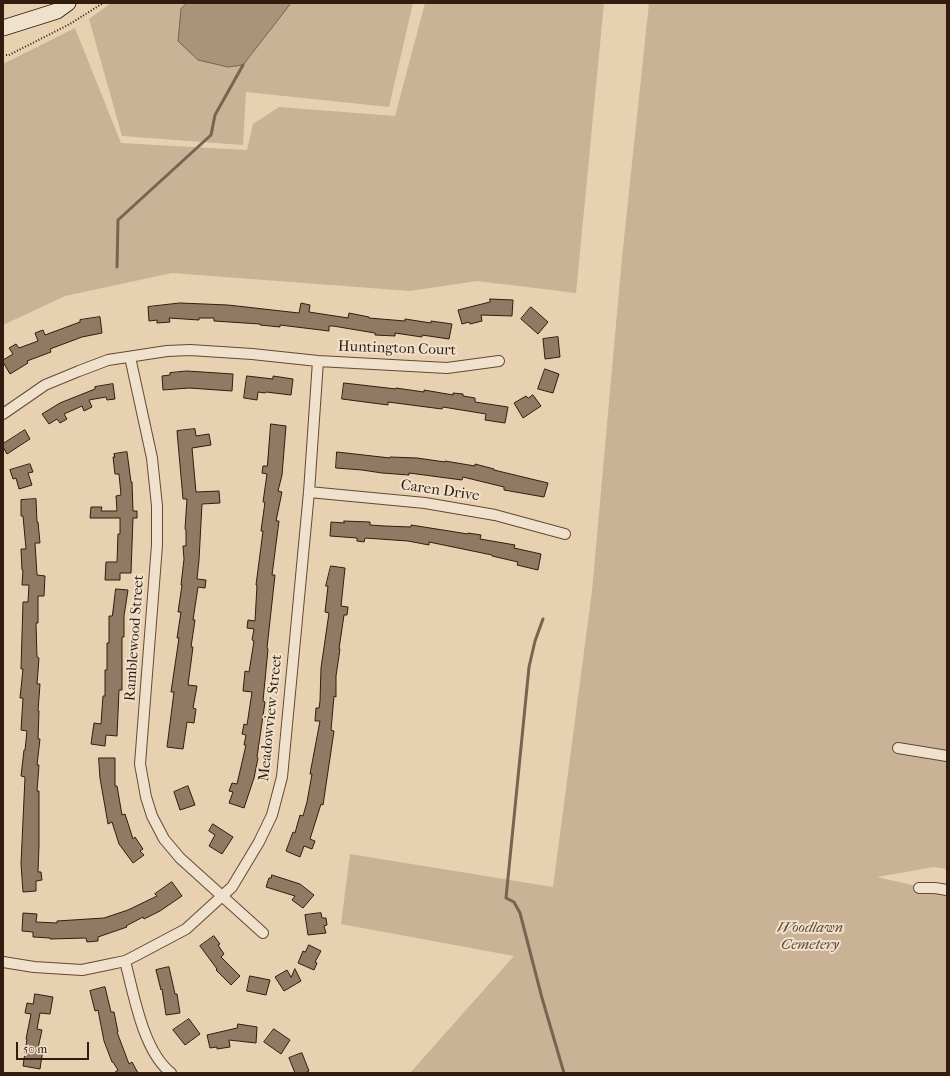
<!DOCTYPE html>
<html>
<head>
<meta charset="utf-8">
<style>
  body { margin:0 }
  #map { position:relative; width:950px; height:1076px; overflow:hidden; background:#e8d1b0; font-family:"IM FELL French Canon",serif }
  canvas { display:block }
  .frame { position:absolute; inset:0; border:4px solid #321c10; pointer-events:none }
  .scale { position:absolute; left:16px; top:1042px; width:73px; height:18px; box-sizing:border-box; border:2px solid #321c10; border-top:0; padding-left:5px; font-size:12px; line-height:14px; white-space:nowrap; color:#321c10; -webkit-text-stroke:3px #f0e1cc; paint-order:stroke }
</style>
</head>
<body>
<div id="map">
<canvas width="950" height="1076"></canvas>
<div class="frame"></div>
<div class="scale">50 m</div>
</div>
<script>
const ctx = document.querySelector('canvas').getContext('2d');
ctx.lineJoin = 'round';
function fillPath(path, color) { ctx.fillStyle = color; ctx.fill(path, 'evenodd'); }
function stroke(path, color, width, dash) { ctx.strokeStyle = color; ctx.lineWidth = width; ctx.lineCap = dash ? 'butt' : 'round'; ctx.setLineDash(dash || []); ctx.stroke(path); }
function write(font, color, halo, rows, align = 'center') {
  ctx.font = font + ' "IM FELL French Canon",serif'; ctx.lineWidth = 4; ctx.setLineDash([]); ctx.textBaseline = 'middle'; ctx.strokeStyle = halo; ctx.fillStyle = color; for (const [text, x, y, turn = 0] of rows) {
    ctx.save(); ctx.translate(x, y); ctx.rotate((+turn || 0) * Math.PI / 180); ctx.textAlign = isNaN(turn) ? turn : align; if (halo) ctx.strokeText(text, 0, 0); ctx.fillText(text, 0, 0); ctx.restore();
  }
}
const green = new Path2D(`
  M111,3H413L389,107L246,92L243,145L122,136L89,19Z
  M425,3H604L576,293L477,281L410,291L172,273L65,296L3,325V64L75,28L121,143L247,150L253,124L279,107L395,116Z
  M649,3H947V869L934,867L877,877L947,893V1073H410L514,956L341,924L350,854L553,887L592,591L622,258Z`);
const water = new Path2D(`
  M187,3H291L243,65L228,67L198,60L178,41L181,9Z`);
const stream = new Path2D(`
  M117,267L118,220L211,135L215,115L243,65
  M543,619L535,641L529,667L506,898L514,902L520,913L542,998L564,1073`);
const building = new Path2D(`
  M490,299L513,300L512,316L481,315L482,321L470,324L469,322L462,324L458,310L490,302Z
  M180,303L228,305L299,313L301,303L310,305L309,312L348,318L349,313L369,317V318L405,321V319L431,323V321L452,324L449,339L422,335V337L395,333V336L375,335V333L333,326H329V331L280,325V327L260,325V324L214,321V318H199V320L169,318L170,322L157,323V320L149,321L148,307Z
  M531,307L548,322L538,334L521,319Z
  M100,317L102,333L82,337L50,349L51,352L27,361L28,363L10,374L3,362V360L13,354L9,348L16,344L19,348L38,341L35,333L43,330L45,335L80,322V320Z
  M558,337L560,357L545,359L543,339Z
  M545,369L559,374L553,393L538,389Z
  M187,371L233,374L232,391L189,388L163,390L162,376L170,375V373Z
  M247,376L273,379V376L293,379L291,395L266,392L265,393L258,392L257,400L244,398Z
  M344,383L396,389V388L424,392V390L453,395V393L463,394V396L475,398V402L508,407L505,423L485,420L486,414L443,407L442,409L388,402V405L342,399Z
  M113,384L115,399L107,400L106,397L89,400L92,407L84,411L82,406L64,414L67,419L60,423L57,419L49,424L42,414L60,403L95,389V387Z
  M533,395L541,406L523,418L514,403L526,396L528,398Z
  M271,424L286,426L282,475L278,491L282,492L276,521H279L272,575H275L267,648L268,649L263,701L265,702L257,757L258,758L254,778L244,808L229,803L233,792L229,791L232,783L237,784L246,745H244L246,735L242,734L244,724L247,725L252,692L243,691L245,671L249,672L254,641L252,640L254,629L247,628L248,620L255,621L257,585H256L263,531H261L265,502H263L267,474L262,473L263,466H267Z
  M195,429L196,436L209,434L211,445L192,448L196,492L219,491L220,503L202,504L199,560L197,579L206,580L205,588L198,587L193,620H195L191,647H193L188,685L197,686L193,708L196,709L194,723L187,722L183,749L167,747L174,692H171L179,638H177L181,612H178L182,585H181L184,559L183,546H186V530L185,529L187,499H183L177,431Z
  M25,430L30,439L7,454L3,447V444Z
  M127,452L131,482H132L133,511H137V518H133L131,573H120V580H105L106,562H117L118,534H120V518H90L91,507H102L101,511H117L116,496L121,495L119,474H115L113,457H115L114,454Z
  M337,452L390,458V457L417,458L445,462V461L475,466V464L494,469V470L548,483L544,497L504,490V487L463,477L462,480L409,473V475L382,473L362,470L336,468Z
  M30,464L33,472L28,473L32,485L19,489L16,478L13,479L10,470Z
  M36,499L37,522H38L40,543H35L37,575L45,576L44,596H38V623H36L37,657L39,658L37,684H40L38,711H39L38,739H40L37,765H39L37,791H39V845L38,872H41L42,880L36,881V891L23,892L21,864L25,777L21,776L24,750H25L27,731L21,730L23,698H20L23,669H21L23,602H28L29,585H22L23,570H22L21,549H26L23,516H21V500Z
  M344,521L370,522V525L385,526L411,527V525L468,534V533L481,535L480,539L515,545L514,548L541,554L538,570L517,565L518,562L492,556V555L429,542V545L408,541L365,538L364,542L357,541V538L330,536L331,522L344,523Z
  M331,566L345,568L341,606L348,607L347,615H344L339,649H340L336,676V697L334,696L331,730L334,731L323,805L321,804L310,839L315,841L312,849L304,846L300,857L286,851L293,832L295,833L300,815L303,816L307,802L312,774H310L320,721H315L316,708H319L320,701L321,668L329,613L325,612L328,586H326Z
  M116,589L128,590L124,616V637H122V690H119L117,736L106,735L105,746L91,744L94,723L101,724L103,696H105V670H107V643H109V616H112Z
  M99,758H115V786H117L122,815L125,814L133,839L135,837L143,849L140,851L144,855L133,863L119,844L112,822L108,824L100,778Z
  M188,786L195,805L180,810L174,792Z
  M213,824L233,837L222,854L209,846L215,835L209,831Z
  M272,875L300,884L314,895L303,908L292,900L295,896L266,887L269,878H271Z
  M172,882L182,896L160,911L144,919L143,917L126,926L127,927L98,937V941L87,942L86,938L50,939V938L33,937V932L22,931L23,913L37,914L36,922L57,923V921L104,918L128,910L157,896L155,894Z
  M321,913L322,918H326L327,925L324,926L326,933L308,935L305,915Z
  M214,936L220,944L218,945L224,954L221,957L240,976L231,985L216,970L217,969L200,946Z
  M309,945L321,951L315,962L317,963L314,970L298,963L303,951L305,952Z
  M169,967L175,994H177L180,1013L166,1015L162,989L161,990L156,970Z
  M295,969L301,981L284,991L275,977L287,970L291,977Z
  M250,976L270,980L266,995L247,991Z
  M105,987L111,1012H114L118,1032H117L129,1064L132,1062L138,1073H114L118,1070L113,1062H112L104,1041L98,1010L95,1011L90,991Z
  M35,994L53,997L50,1014L40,1013L37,1029L42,1030L38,1048L43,1049L40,1069L23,1066L27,1039H26L31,1014L25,1013L27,1003L33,1004Z
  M189,1019L200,1034L185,1045L173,1030Z
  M238,1024L257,1027L256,1043L229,1040L230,1047L217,1049V1047L210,1048L207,1035L237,1028Z
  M274,1029L290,1040L281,1054L264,1042Z
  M302,1053L309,1071L305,1073H295L289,1058Z`);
const path = new Path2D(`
  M3,55H9L70,24L103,3`);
const street = new Path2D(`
  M130,357L152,458L157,506V545L140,764L146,797L152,816L164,839L180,858L263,933
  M3,414L45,385L79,371L108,360L167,351L190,350L252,354L318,361L447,368L499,361
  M309,492L425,503L495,515L565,534
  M898,748L947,756
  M919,888H935L947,890
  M125,961C134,995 143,1051 171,1073
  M3,962L34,967L82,970L111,964L125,961L135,956L186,929L232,887L259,842L272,815L282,777L309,492L318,361`);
const secondary = new Path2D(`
  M3,28L57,11L68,3`);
const streetNames = [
  ["Huntington Court",397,349,2],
  ["Caren Drive",440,491,8],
  ["Ramblewood Street",135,638,-86],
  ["Meadowview Street",271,718,-84]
];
const parkNames = [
  ["Woodlawn",810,928],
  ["Cemetery",810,945]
];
fillPath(green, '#c9b295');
fillPath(water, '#aa937a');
stroke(water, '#7a6350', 1);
stroke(stream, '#7a6350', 3);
fillPath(building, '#917a63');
stroke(building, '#321c10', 1);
stroke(street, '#604938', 12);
stroke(secondary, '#321c10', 17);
stroke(path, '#321c10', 2, [1, 2]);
stroke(street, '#f0e1cc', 10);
stroke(secondary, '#f0e1cc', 15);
write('15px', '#321c10', '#f0e1cc', streetNames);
write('italic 15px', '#5f4938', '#f0e1cc', parkNames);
</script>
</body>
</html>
